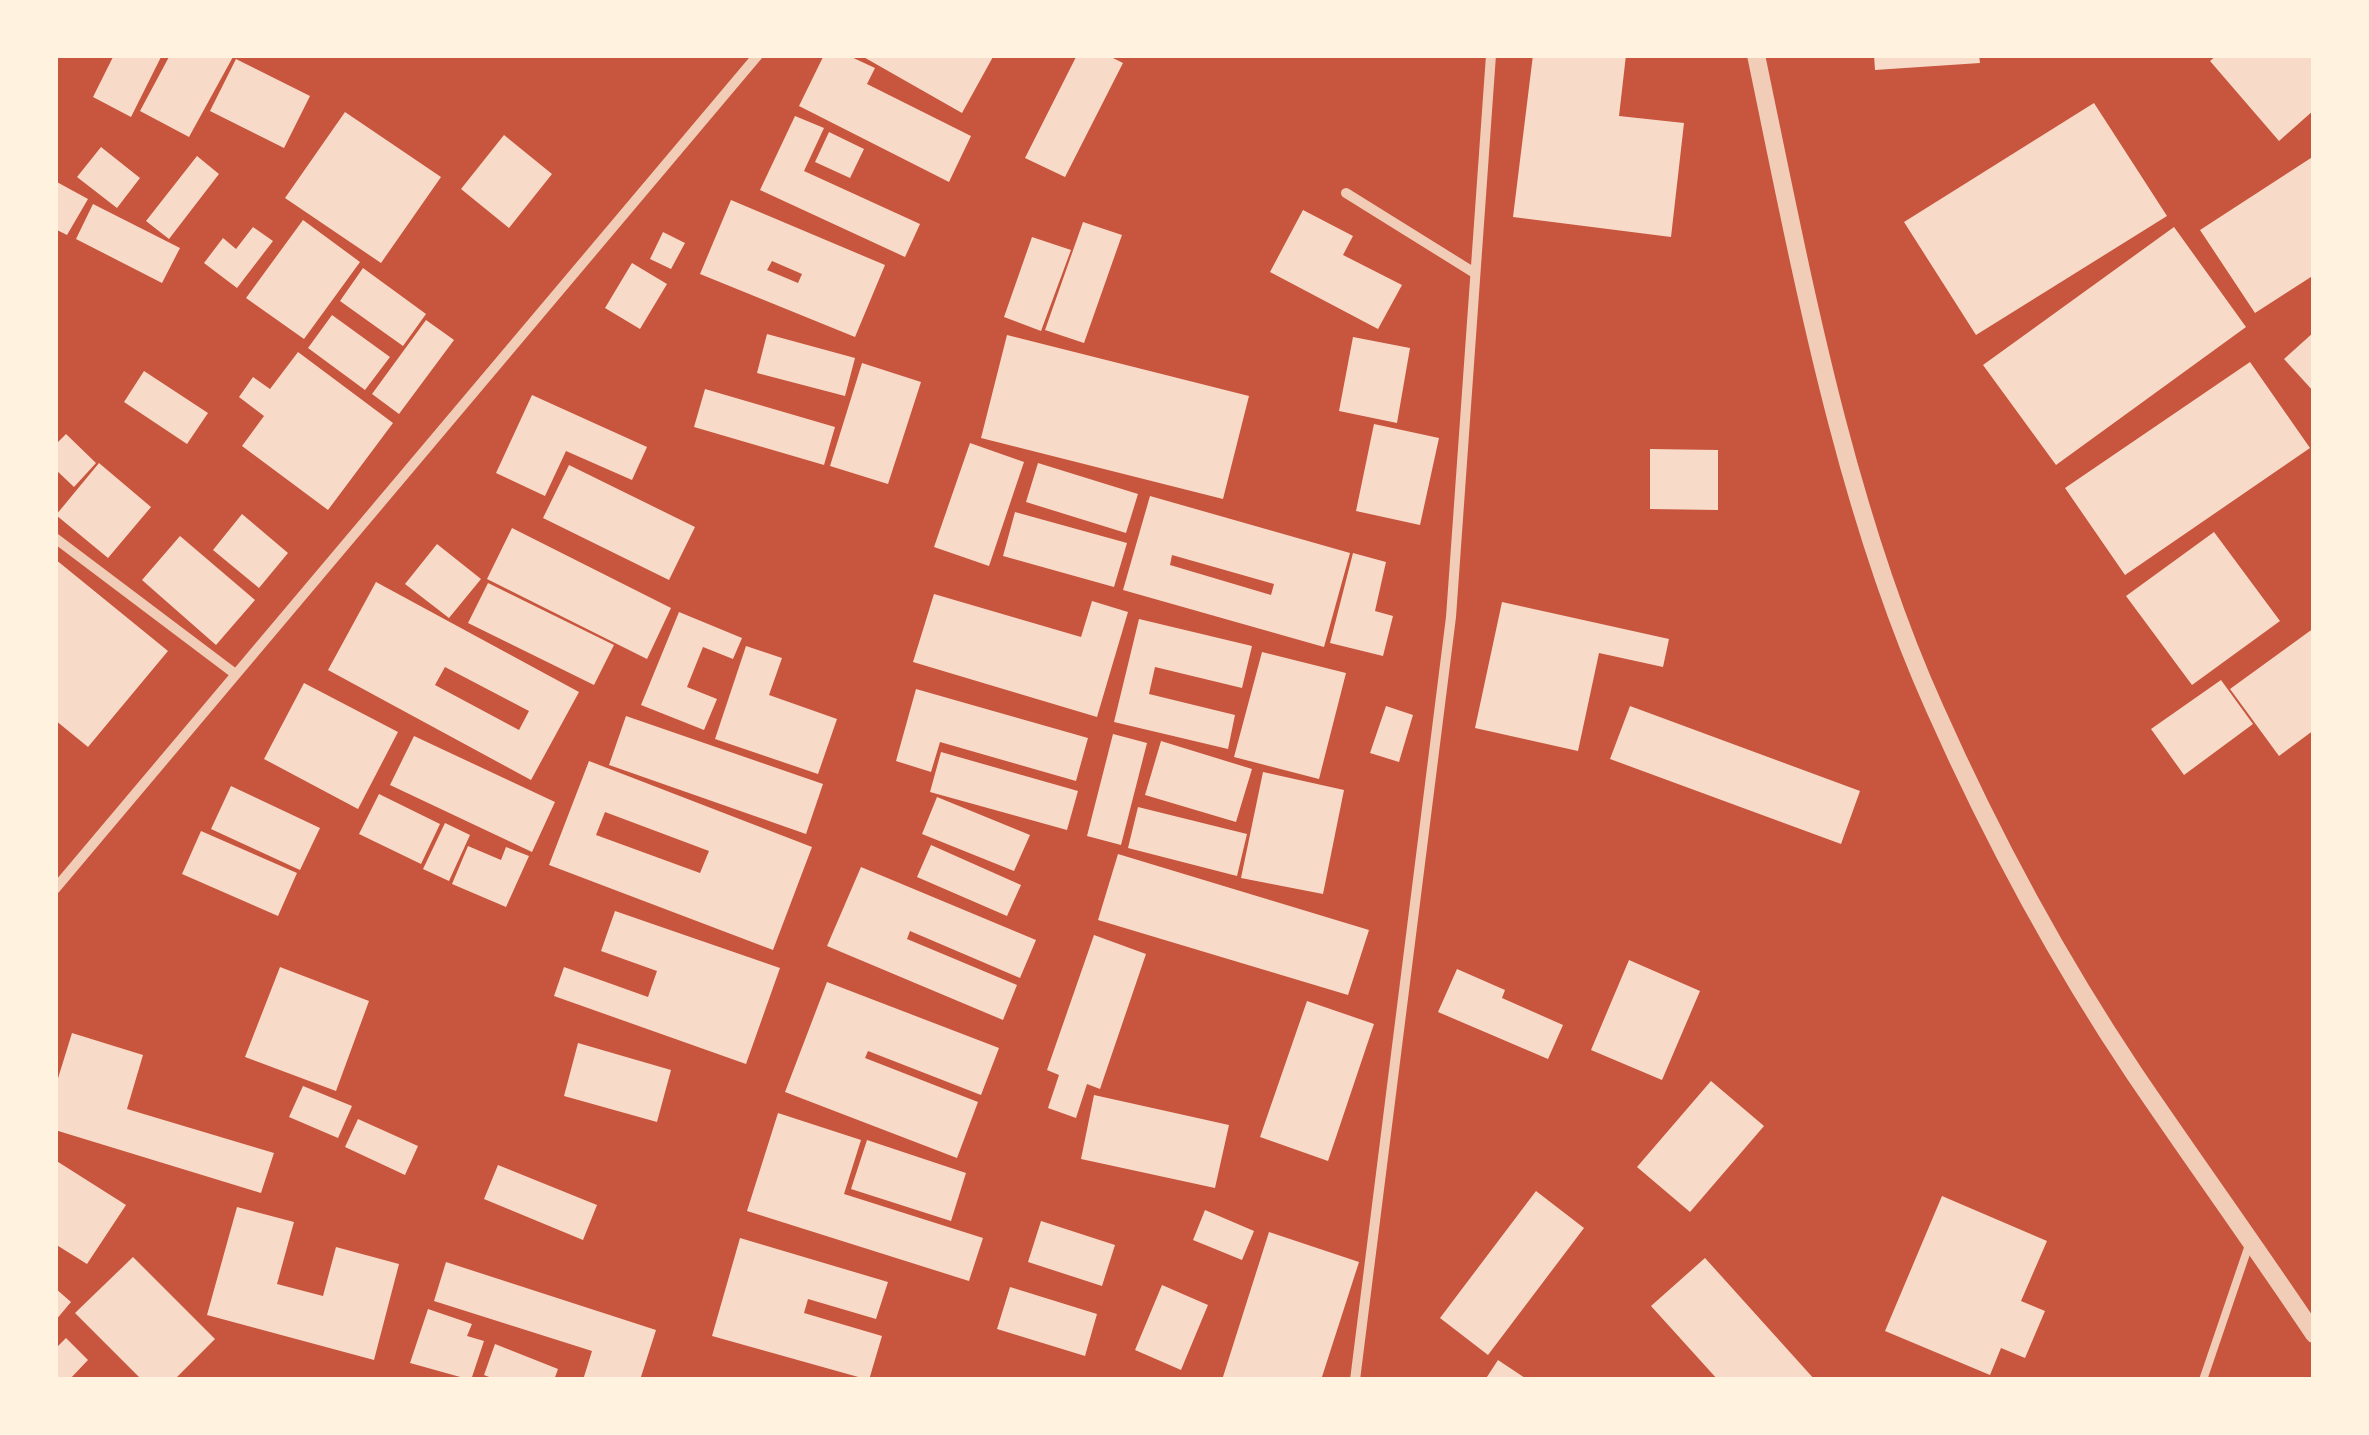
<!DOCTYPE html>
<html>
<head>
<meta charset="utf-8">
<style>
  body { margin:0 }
  #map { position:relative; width:2369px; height:1435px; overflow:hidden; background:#c8553d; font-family:"Open Sans",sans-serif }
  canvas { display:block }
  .frame { position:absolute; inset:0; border:58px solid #fff3e0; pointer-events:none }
</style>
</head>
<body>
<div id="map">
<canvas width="2369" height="1435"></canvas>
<div class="frame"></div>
</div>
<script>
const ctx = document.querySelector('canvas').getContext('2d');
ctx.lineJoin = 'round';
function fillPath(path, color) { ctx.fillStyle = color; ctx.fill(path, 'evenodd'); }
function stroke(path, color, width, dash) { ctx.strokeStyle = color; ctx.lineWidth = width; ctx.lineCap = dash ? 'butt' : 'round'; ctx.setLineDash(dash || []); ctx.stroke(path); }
const building = new Path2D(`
  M114,55H162L131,117L93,97Z
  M170,55H234L189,137L140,111Z
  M824,55H847L875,68L867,84L971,136L949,182L799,106Z
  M860,55H994L962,113Z
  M1077,55H1107L1123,63L1065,177L1025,158Z
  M1533,55H1626L1619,116L1684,123L1671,237L1513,217Z
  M1874,55H1979L1980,63L1875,70Z
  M2217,55H2314V110L2279,141L2210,61Z
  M236,59L310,96L284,148L210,111Z
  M2094,103L2167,216L1976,335L1904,222Z
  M345,112L441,177L381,263L285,198Z
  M795,116L824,128L804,171L920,224L905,257L760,190Z
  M829,132L864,149L850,178L815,162Z
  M504,135L552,174L509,228L461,189Z
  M101,147L140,178L117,208L77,177Z
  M197,156L219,174L169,239L146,221Z
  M2314,156V275L2255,313L2200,230Z
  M55,181L88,199L67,235L55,229Z
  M731,200L885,265L855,337L700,274ZM772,261L802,274L798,283L767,270Z
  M93,204L180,248L162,283L76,239Z
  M1303,210L1353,236L1343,255L1402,285L1378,329L1270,272Z
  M303,220L360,262L304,339L246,298Z
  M1083,222L1122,235L1084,343L1045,330Z
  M253,227L273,241L237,288L204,263L223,238L236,249Z
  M2174,227L2246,327L2056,465L1983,365Z
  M663,232L685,243L671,269L650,259Z
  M1032,237L1071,250L1041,331L1004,317Z
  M632,263L667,284L640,329L605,308Z
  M363,268L426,314L403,346L340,301Z
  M332,315L390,357L365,390L308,348Z
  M426,320L454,340L399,414L372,394Z
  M2314,332V392L2284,359Z
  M767,334L855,358L845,396L757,373Z
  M1007,335L1249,396L1223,499L981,438Z
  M1353,337L1410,348L1397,423L1339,411Z
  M298,352L393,423L328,510L242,446L264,416L239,397L253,377L270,389Z
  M2250,362L2310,448L2125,575L2065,488Z
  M862,363L921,382L888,484L830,466Z
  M144,371L208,413L187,444L124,402Z
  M705,389L835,427L824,465L694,427Z
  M532,395L647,447L632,480L566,451L545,496L496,473Z
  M1374,424L1439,438L1420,525L1356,511Z
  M66,434L96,463L74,487L55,469V445Z
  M970,443L1024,462L989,566L934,547Z
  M1650,449L1718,450V510L1650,509Z
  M99,463L151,507L108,558L56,515Z
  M1038,463L1138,494L1126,533L1026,502Z
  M569,465L695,527L669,580L543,518Z
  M1150,496L1350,553L1324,647L1123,590ZM1172,555L1274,584L1271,595L1170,565Z
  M1015,512L1127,543L1114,587L1003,556Z
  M242,514L288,553L259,588L213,550Z
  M512,528L671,608L647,659L487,579Z
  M2214,532L2280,621L2192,685L2126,596Z
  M180,536L255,600L216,645L142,580Z
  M437,544L481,579L449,618L405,584Z
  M1353,553L1386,562L1375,611L1393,616L1383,656L1330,643Z
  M55,559L168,651L88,747L55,720Z
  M376,582L579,692L531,780L328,670ZM445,667L529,711L519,730L435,685Z
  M488,583L614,645L594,685L468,623Z
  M934,594L1081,637L1092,601L1128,612L1097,717L913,662Z
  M1502,602L1669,639L1663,667L1599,653L1578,751L1475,728Z
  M679,612L742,638L733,659L703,647L687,687L717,699L704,730L641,705Z
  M1139,619L1252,646L1242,688L1155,667L1149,694L1235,715L1228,749L1114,722Z
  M2314,628V730L2279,756L2230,689Z
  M746,646L782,658L769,695L837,719L818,774L715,739Z
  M1262,652L1346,673L1319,779L1234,757Z
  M2221,680L2253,724L2184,775L2151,729Z
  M304,683L398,732L358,809L264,759Z
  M916,689L1088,738L1076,781L940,742L931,772L896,761Z
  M1386,706L1413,715L1399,762L1370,753Z
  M1630,706L1860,791L1841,844L1610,759Z
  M626,716L823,784L806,834L609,765Z
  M1113,734L1147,743L1121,845L1087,836Z
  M414,736L555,802L532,852L390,785Z
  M1161,741L1252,769L1236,822L1145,795Z
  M941,752L1078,791L1067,830L930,792Z
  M589,761L812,847L773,950L549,865ZM605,812L709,851L700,873L596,835Z
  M1263,772L1344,790L1323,894L1241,878Z
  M231,786L320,828L300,870L211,829Z
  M379,794L440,824L421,864L359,834Z
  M937,797L1030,835L1014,871L922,834Z
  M1138,807L1247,834L1237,876L1128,848Z
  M445,823L470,835L449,881L423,869Z
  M201,831L297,873L278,916L182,874Z
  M931,845L1021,885L1007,916L917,877Z
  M468,846L501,860L506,847L529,856L506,907L452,884Z
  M1118,854L1369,930L1348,995L1098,920Z
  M861,867L1036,940L1020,978L910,931L907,939L1017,985L1003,1020L827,946Z
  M615,911L780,968L746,1064L554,996L564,967L648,997L657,971L601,951Z
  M1094,935L1146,954L1100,1089L1087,1084L1076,1118L1048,1108L1059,1075L1047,1070Z
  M1629,960L1700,991L1662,1080L1591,1050Z
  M280,967L369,1001L336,1091L245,1057Z
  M1457,969L1505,990L1502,998L1563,1025L1548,1059L1438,1012Z
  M827,982L999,1048L981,1095L868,1051L865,1058L978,1102L957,1158L785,1092Z
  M1307,1001L1374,1024L1328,1161L1260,1137Z
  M72,1033L143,1055L127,1109L274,1153L261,1193L55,1130V1088Z
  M578,1043L671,1070L657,1122L564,1096Z
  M1711,1081L1764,1126L1690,1212L1637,1167Z
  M303,1086L352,1106L338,1138L289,1117Z
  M1094,1095L1229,1125L1215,1188L1081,1159Z
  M778,1113L861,1140L844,1194L983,1238L969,1281L747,1211Z
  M358,1119L418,1146L405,1175L345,1147Z
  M867,1140L966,1173L951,1221L851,1189Z
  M55,1160L126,1205L87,1264L55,1244Z
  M498,1165L597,1205L583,1240L484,1199Z
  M1536,1191L1584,1228L1488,1355L1440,1318Z
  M1942,1196L2047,1241L2021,1301L2045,1311L2025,1358L2001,1348L1990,1375L1885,1331Z
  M237,1207L294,1222L277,1284L323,1296L336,1247L399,1264L374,1360L207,1315Z
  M1205,1210L1254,1231L1242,1260L1193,1240Z
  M1041,1221L1115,1245L1102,1286L1028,1262Z
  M1269,1232L1359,1262L1321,1380H1222Z
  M740,1238L888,1282L876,1319L808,1299L804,1313L882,1336L869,1380L712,1336Z
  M133,1257L215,1339L174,1380H142L75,1313Z
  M1705,1258L1815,1380H1718L1651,1306Z
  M446,1262L656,1330L640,1380H583L592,1351L434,1301Z
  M1162,1285L1208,1305L1181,1370L1135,1350Z
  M1010,1287L1097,1314L1085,1356L997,1329Z
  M55,1288L71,1302L55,1321Z
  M428,1309L472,1324L467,1336L484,1341L471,1380L410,1363Z
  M66,1338L88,1360L69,1380H55V1349Z
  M495,1344L558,1369L554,1380H497L484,1375Z
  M1498,1360L1528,1380H1485Z`);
const service = new Path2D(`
  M2203,1380L2250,1242`);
const minor = new Path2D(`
  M1346,193L1473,272
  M55,538L234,673
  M55,889L758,55
  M1355,1380L1451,617L1491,55`);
const tertiary = new Path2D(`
  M1756,55C1801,270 1844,508 1935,709C1991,835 2057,958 2134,1073C2193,1160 2255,1246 2314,1334`);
fillPath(building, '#f7dbc8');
stroke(service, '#f1ccb7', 8);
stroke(minor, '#f1ccb7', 10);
stroke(tertiary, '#f1ccb7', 18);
</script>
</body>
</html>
